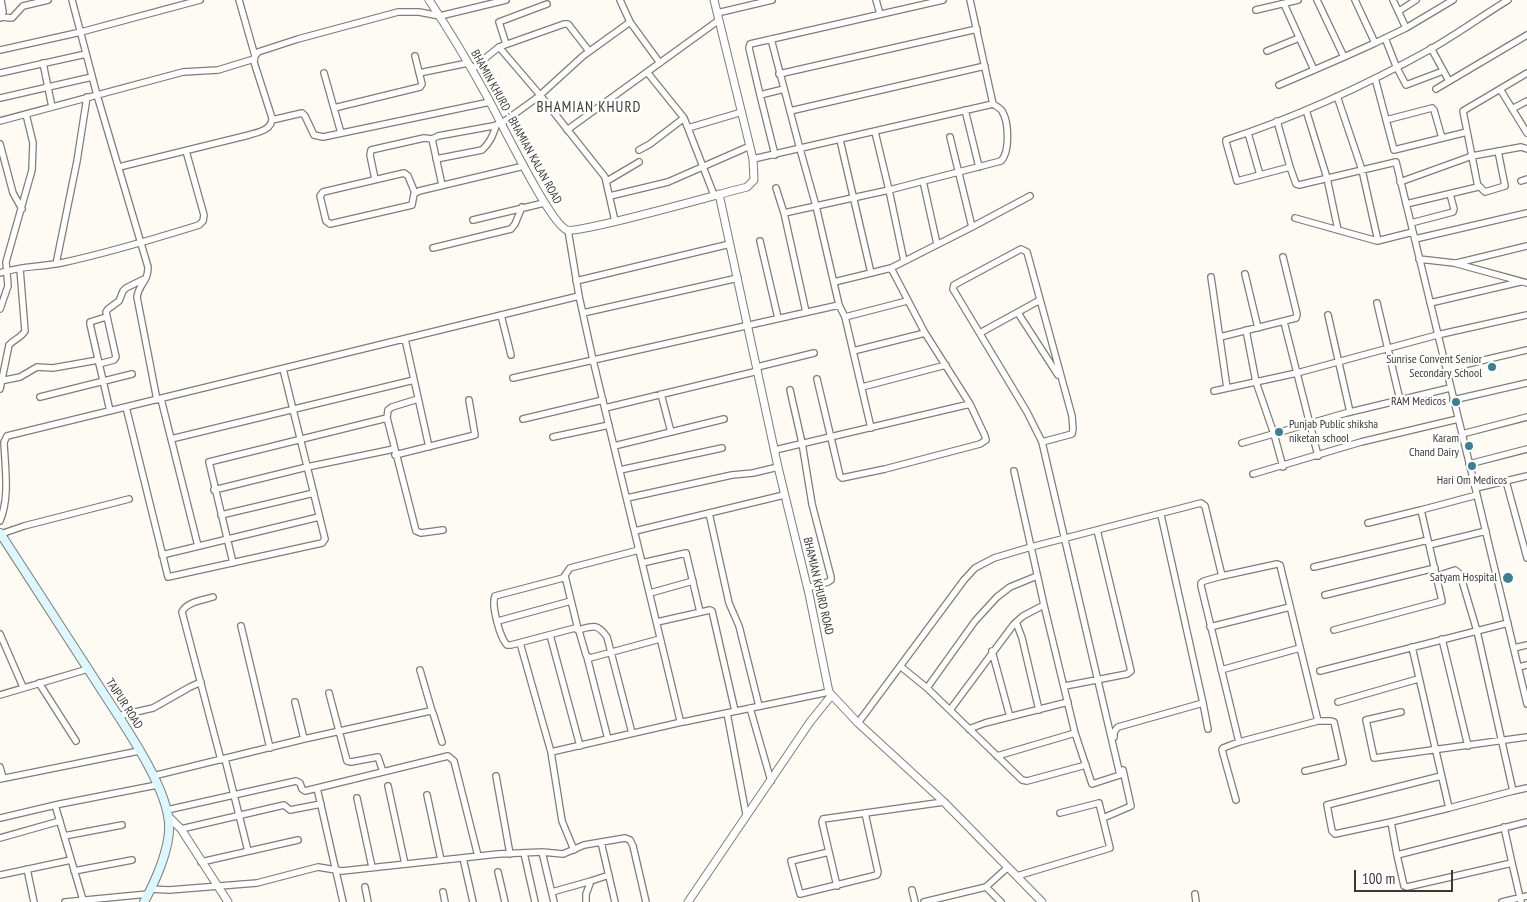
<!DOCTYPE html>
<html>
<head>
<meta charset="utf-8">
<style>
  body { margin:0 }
  #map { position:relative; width:1527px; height:902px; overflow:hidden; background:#fdfbf3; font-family:"PT Sans Narrow",sans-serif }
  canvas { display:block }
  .scale { position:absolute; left:1354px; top:870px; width:99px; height:22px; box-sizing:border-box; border:2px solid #3a3936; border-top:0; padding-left:6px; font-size:15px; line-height:18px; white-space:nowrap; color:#3a3936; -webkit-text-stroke:4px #fff; paint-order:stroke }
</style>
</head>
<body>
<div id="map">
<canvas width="1527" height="902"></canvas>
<div class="scale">100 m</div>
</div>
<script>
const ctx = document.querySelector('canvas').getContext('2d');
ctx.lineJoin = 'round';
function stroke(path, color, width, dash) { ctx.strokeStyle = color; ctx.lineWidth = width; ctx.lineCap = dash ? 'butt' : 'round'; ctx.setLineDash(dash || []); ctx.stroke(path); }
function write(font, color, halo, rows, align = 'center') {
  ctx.font = font + ' "PT Sans Narrow",sans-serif'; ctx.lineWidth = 4.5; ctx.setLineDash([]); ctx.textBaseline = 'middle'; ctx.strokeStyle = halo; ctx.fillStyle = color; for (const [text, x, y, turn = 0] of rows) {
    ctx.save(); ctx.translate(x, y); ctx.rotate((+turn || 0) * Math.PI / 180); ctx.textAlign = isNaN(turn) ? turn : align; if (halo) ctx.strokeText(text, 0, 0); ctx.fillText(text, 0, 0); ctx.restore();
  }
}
const minor = new Path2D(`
  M72,0L97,95L148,267C148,283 139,283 137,297L157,400
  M239,0L255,56
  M876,0L880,14
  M1355,0L1375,43L1406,28L1393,0
  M1284,4L1314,70L1344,57L1317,0
  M1256,10L1298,0
  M1399,11L1416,0
  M717,13L772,0
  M1,17L12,18L23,6L48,0
  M0,18L3,12L1,0
  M630,22L660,63
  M1406,28L1453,0
  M1385,38L1396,66L1406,85L1443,71
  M771,39L800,149L816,206L839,305L845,317L871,428
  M506,44L499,22L547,4
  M499,47L540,95L605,177L615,221
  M1431,48L1449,81
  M0,50L81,32L200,0
  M1267,51L1299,38
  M1344,57L1375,43
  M43,63L52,107
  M472,69L499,47L564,24H568L589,51
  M647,72L684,118L714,195
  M0,73L86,54
  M324,73L341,133
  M419,73L468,63
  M779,74L977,29
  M1375,78L1394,150L1467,132
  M1279,85L1314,70
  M1436,89L1527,35
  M1500,89L1527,133
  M760,95L749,48L750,44L943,0
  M1337,96L1362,170L1378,241
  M0,98L92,77
  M334,108L420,87L422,84L415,56
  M1512,109L1527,101
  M965,110L979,167
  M1306,110L1327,178L1338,230
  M790,111L985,66
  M272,120L302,113L305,116L314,135L323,137L490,102
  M1386,120L1432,108L1434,110L1442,138
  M0,121L183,72L218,70L254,59
  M1277,121L1290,167
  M688,128L742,112
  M567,130L719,20
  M875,132L889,190L904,261
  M1248,133L1260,175
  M0,144L13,193L22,209
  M639,150L650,144L684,118
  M775,155L760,95L784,89
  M436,159L482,150C490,143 493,135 496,126
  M753,159L993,104L970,0
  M119,167L249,135C259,132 272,130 272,118L254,62L255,56L258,52L298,39L398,12H419L440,16L506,0
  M375,179L370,155L371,150L424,138L432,139
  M607,181L639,162
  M923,181L937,244
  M1521,181L1527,179
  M1400,182L1472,156L1521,147L1527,149
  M442,185L432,139L438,136L493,126L502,123L538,97L583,56L630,22L620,0
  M1479,186L1485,192L1505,186L1498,151
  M776,188L784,213L806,312
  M415,193L408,176L404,173L323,192L320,196L326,221L330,224L412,205L414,194L419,191L524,166
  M610,196L668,182L750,146
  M1406,204L1478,187L1463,111L1527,73
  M784,213L889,190L1001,161C1010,152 1009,122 1002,111C1000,108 996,106 993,104
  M1295,218L1377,241L1413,232
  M473,220L544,203
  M1411,223L1453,212L1454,209L1450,194
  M972,227L1030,196
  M568,230L579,296L593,360L680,720L683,722L829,692
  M1415,239L1527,213
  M760,241L778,318
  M433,248L511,229L515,224L522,207
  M1419,259L1454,263L1527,283
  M1457,263L1527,246
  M56,264L77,161L87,97
  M0,273C19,266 41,267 61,263C108,253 154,239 199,225L203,221L204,215L186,151
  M871,273L891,268L972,227L950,137
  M1245,274L1258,328
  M1211,277L1227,388
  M576,281L730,244
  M834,282L871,273L840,140
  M1377,303L1400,400
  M1430,303L1520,282
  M0,309L8,286L6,262L32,170L33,143L26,114
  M583,313L738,278
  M1018,313L1058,375
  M501,315L511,355
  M1328,315L1350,412
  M106,317L90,322V324L110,411
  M845,317L907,301
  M1284,322L1318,456
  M1246,330L1256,382L1274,434L1283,467
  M980,333L1040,300
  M1220,337L1296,318L1297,314L1283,257
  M405,339L429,447
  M853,351L925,333
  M99,364L114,360L116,357L106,312L108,309L119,301L123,291L126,288L144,279
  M757,367L814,353
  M1446,369L1527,350
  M513,378L839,305
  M817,379L840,476L842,478L885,469L980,444L986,440L985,436L970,404L925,333L891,268
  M0,381L20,377L37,367L53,368L98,360
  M862,387L946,365
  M0,389L9,345C14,339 21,338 25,331L20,269
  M790,390L802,443L812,504L831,577V580L828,582L807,588
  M1214,391L1297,373L1437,335L1527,315
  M661,394L671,432
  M40,397L132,374
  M161,399L198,546
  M418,399L392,407L388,410L387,418L416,531L421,533L443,530
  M1453,400L1527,383
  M126,407L168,577L322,543L325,539L283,369
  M605,408L758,371
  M523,419L603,400
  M1462,434L1527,417
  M553,437L609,425
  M171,439L414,380
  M1242,443L1346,413L1450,388
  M614,446L724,419
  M775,450L970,404
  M395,455L475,435L469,400
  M1469,464L1527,449
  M620,470L722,448
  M1014,471L1044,605L1075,733L1092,784L1120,775L1042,442L1027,412L953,289L954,285L1021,249L1027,252L1072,416L1073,429L1072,434L1042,442
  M1253,474L1361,442L1458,419
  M1506,481L1527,558
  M1476,488L1527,476
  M214,490L307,467L394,449
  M1477,495L1396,162L1299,185L1296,184L1290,167L1237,181L1226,142V140C1297,117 1366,85 1431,49C1457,34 1482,16 1508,0
  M627,498L732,475L753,473L778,467
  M709,513L729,603L739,626L759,706
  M221,515L314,493
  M1161,515L1203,703
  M0,521C10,497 5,468 4,442L7,436L579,296
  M1368,523L1421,510
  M635,531L784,495
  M1,534L24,526L129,499
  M1429,545L1486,531
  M639,550L570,568L563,578L495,596C491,605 500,638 507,645H511L575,628L579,631L586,655L590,658L660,639
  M162,555L319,517
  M233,563L209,462L387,418
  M642,563L686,553L700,612
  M1314,567L1428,540
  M565,576L578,629
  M1222,576L1277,564L1280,565L1318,721L1239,742L1223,748L1222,750L1236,800
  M650,593L693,581
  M1325,595L1435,568
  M213,597C204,600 186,602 182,612L221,760
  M498,621L571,601
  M657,622L710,610L712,611L735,711
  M1016,622L1022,638L1039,710
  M241,626L270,748
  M1210,627L1290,607
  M578,630C593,626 597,623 607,637L632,733
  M1334,630L1442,601L1421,510L1477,495L1527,704
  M0,634L23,687
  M550,635L580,746
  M1442,639L1468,746
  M520,643L551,752L562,821L574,850
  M1412,647L1449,808
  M1514,648L1527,645
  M992,651L1010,717
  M587,657L608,739
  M900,666L927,688L1022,780L1027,781L1086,765
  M1519,667L1527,665
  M420,670L432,711
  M1221,670L1300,648
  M1320,671L1508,623
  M39,683L76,741
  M1065,686L1127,674L1131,671L1097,530
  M927,688L975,621L997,597L1010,587L1037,576
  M329,693L347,761L351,762L378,757L383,772
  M0,695L88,669
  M295,702L304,739
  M1338,702L1418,679
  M750,708L771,781
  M950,710L1014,624L1023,616L1044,605
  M1401,712L1366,720L1374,758L1527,737
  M727,713L746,814
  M118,716L153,708L190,687L201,682
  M858,723L964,580L975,568L994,558L1031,547L1201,503L1205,506L1222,576L1204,581L1201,583V586L1239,742
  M969,729L985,723L1068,702
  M1114,737V732L1118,727L1203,703L1208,729
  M551,752L682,722
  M997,756L1075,733
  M225,759L248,851
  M0,767L3,778
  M1305,771L1343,762L1334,722L1331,721H1318
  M153,776L304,739L430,711L433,713L442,742
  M496,776L510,854
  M0,779L139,751
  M388,786L405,864
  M317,788L343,902
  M1513,791L1527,788
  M427,795L441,860
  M357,798L372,867
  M55,805L83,900
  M167,810L296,781L300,783L302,789L305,791L448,756L454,761L478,856
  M0,818L60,804L157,785
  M1103,818L1131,806L1123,770
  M1391,822L1335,834L1332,831L1327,805L1441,776
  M1504,827L1512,863L1407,887L1404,886L1397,855L1527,822
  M181,829L284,805L290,810L321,804
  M64,836L122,825
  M0,838L60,821
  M601,842L615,902
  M542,852L554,902
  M829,852L791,861L800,894L877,875L878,872L865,813
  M524,853L535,902
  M1397,855L1391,822L1449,808L1513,791L1477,631L1460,574L1455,570L1437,576
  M463,858L473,902
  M201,862L298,840
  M1512,863L1521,902
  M27,869L34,902
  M74,871L132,860
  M498,872L505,902
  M0,875L71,860
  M1017,876L1110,848L1099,803L1060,813
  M837,886L822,822L823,819L944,802
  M365,887L368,902
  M986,887L1001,902
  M150,889L169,890L257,883L318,867L342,871L498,854L542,852L563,854L584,845L625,838L630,840L633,846L646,902
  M912,890L915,902
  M443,892L445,902
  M552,892L591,881
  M1195,894L1196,902
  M65,902L148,894
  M586,902V894L591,881L609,875
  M924,902L986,887L1008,867
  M1502,902L1527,896`);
const tertiary = new Path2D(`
  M429,0C449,30 467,60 484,91C497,113 549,223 567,230C579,234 723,193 747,187L754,180L753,159L714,0
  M719,194L778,467L809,594L829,692L858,723L944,802L1042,902
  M168,816L181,829L228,902
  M688,902L810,722L831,696`);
const secondary = new Path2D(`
  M0,533C33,584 66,635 99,686C121,721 166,783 169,823C171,847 155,882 144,902`);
const markers = [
  [1492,367,5,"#3d7f91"],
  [1456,402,5,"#3d7f91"],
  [1279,432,5,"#3d7f91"],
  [1469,446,5,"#3d7f91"],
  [1472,466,5,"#3d7f91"],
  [1508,578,6,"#3d7f91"]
];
const streetNames = [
  ["BHAMIN KHURD - BHAMIAN KALAN ROAD",516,127,61],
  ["BHAMIAN KHURD ROAD",818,586,77],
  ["TAJPUR ROAD",124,704,57]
];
const poiNames = [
  ["Sunrise Convent Senior",1482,360],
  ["Secondary School",1482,374],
  ["RAM Medicos",1446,402],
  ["Punjab Public shiksha",1289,425,"left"],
  ["niketan school",1289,439,"left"],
  ["Karam",1459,439],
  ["Chand Dairy",1459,453],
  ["Hari Om Medicos",1472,481,"center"],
  ["Satyam Hospital",1497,578]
];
const quarterNames = [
  ["BHAMIAN KHURD",589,108]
];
stroke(minor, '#7f7d76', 8);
stroke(tertiary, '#7f7d76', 9);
stroke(secondary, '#7f7d76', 10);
stroke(minor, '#fff', 5.5);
stroke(tertiary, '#fff', 7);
stroke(secondary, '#dcf7ff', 8);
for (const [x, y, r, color] of markers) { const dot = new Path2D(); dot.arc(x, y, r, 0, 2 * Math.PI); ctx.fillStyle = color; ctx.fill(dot); stroke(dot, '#fff', 2); }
write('12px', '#3a3936', '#fff', streetNames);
write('12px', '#3a3936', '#fff', poiNames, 'right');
ctx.letterSpacing = '1px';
write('15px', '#3d3b35', '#fff', quarterNames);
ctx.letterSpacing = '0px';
</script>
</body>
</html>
